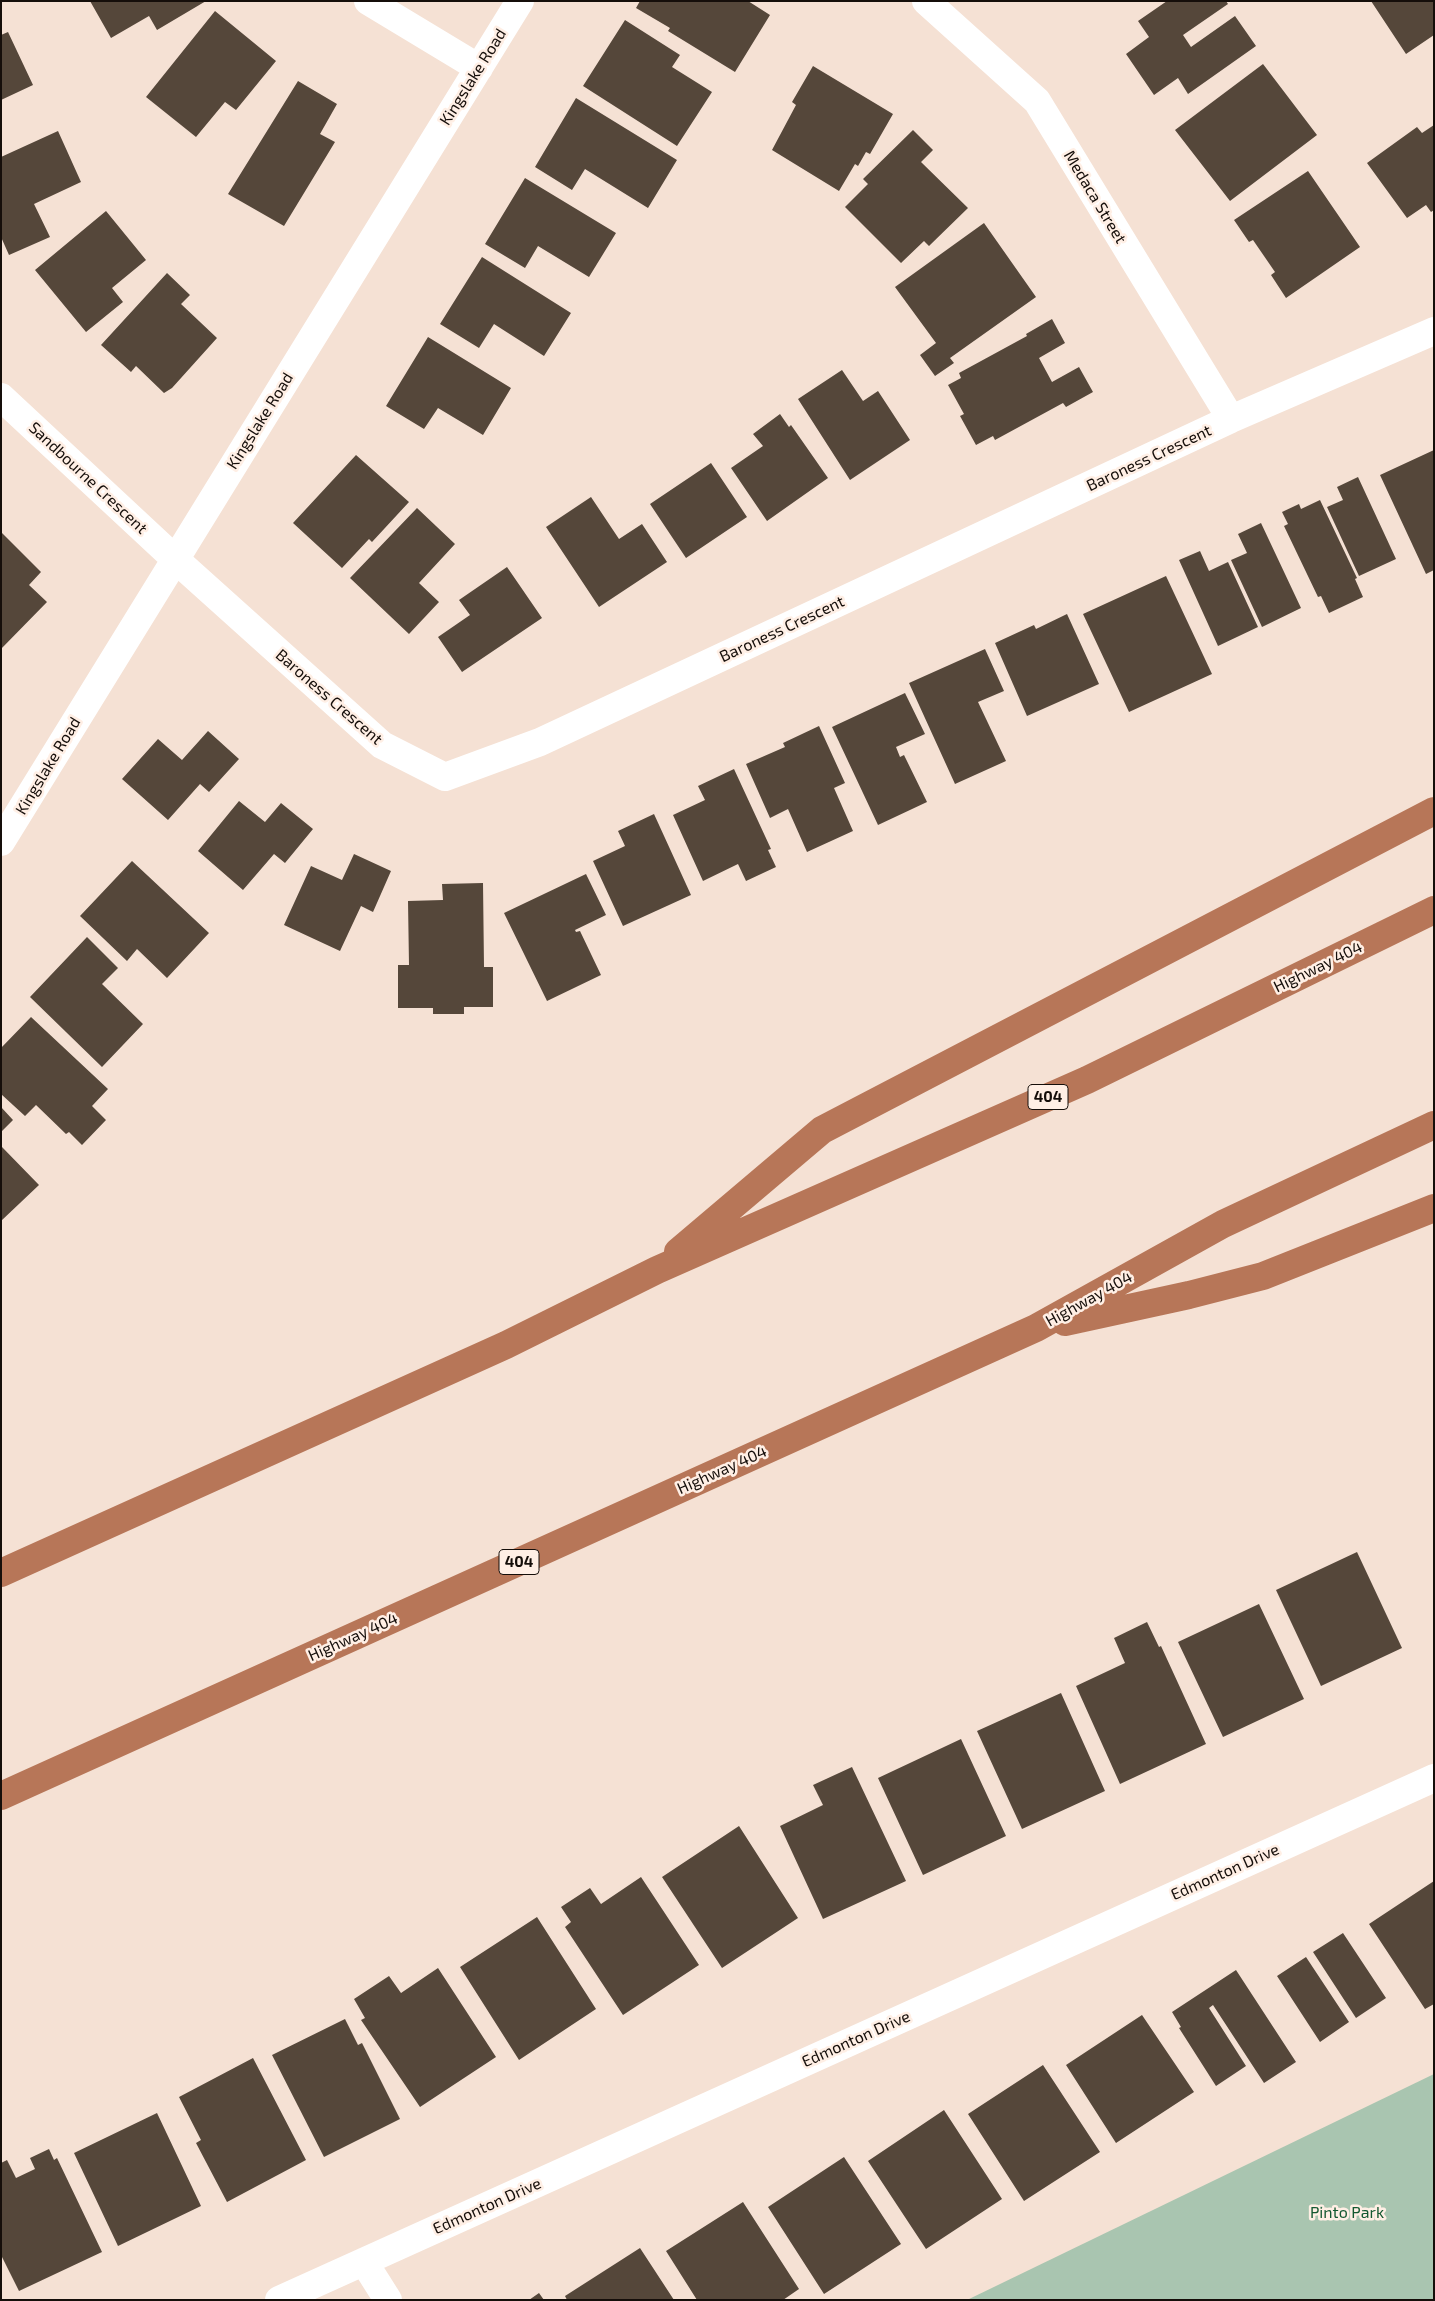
<!DOCTYPE html>
<html>
<head>
<meta charset="utf-8">
<style>
  body { margin:0 }
  #map { position:relative; width:1435px; height:2301px; overflow:hidden; background:#f5e1d4; font-family:"Exo 2",sans-serif }
  canvas { display:block }
  .frame { position:absolute; inset:0; border:2px solid #150e0a; pointer-events:none }
</style>
</head>
<body>
<div id="map">
<canvas width="1435" height="2301"></canvas>
<div class="frame"></div>
</div>
<script>
const ctx = document.querySelector('canvas').getContext('2d');
ctx.lineJoin = 'round';
function fillPath(path, color) { ctx.fillStyle = color; ctx.fill(path, 'evenodd'); }
function stroke(path, color, width, dash) { ctx.strokeStyle = color; ctx.lineWidth = width; ctx.lineCap = dash ? 'butt' : 'round'; ctx.setLineDash(dash || []); ctx.stroke(path); }
function write(font, color, halo, rows, align = 'center') {
  ctx.font = font + ' "Exo 2",sans-serif'; ctx.lineWidth = 5; ctx.setLineDash([]); ctx.textBaseline = 'middle'; ctx.strokeStyle = halo; ctx.fillStyle = color; for (const [text, x, y, turn = 0] of rows) {
    ctx.save(); ctx.translate(x, y); ctx.rotate((+turn || 0) * Math.PI / 180); ctx.textAlign = isNaN(turn) ? turn : align; if (halo) ctx.strokeText(text, 0, 0); ctx.fillText(text, 0, 0); ctx.restore();
  }
}
const green = new Path2D(`
  M1434,2074V2300H967Z`);
const building = new Path2D(`
  M90,1H206L157,30L149,16L111,38Z
  M640,1H748L770,15L735,72L668,31L670,28L636,8Z
  M1167,1H1226L1228,4L1183,35L1191,47L1235,16L1256,46L1188,94L1178,78L1154,95L1126,54L1149,37L1138,21Z
  M1371,1H1434V35L1406,54Z
  M215,11L276,61L236,110L225,102L196,137L146,97Z
  M625,20L680,55L672,67L712,92L677,146L583,86Z
  M8,32L33,85L1,100V35Z
  M1263,64L1317,135L1230,201L1175,130Z
  M813,66L893,114L870,154L866,152L858,166L855,164L839,191L772,150L796,105L792,102Z
  M298,81L337,104L320,134L335,142L284,226L228,194Z
  M576,98L677,160L648,208L585,169L572,190L535,167Z
  M1434,125V210L1431,212L1426,205L1407,218L1367,163L1417,127L1422,133Z
  M913,130L933,150L921,162L968,208L929,246L924,241L901,263L845,207L868,184L863,179Z
  M58,131L81,182L34,204L50,237L9,255L1,237V157Z
  M1308,171L1360,247L1286,298L1271,275L1275,272L1253,240L1249,242L1234,220Z
  M525,178L616,233L589,277L538,246L525,268L485,244Z
  M106,211L146,260L112,288L123,302L86,332L35,270Z
  M984,223L1036,297L950,358L954,363L935,376L920,355L936,343L895,287Z
  M482,257L571,313L544,356L494,324L479,348L440,324Z
  M167,273L190,295L181,304L217,338L172,388L164,393L136,366L131,372L101,345Z
  M1052,319L1065,343L1039,358L1052,382L1079,367L1093,392L1066,407L1063,403L995,440L993,436L976,445L960,416L964,414L948,385L961,378L959,373L1027,336L1026,334Z
  M428,337L511,388L483,435L438,408L424,429L386,406Z
  M842,370L863,401L878,391L910,440L850,480L798,399Z
  M780,414L789,427L791,425L828,478L767,521L731,468L763,446L753,434Z
  M1434,450V570L1426,574L1380,475Z
  M356,455L409,502L372,542L369,539L342,568L293,523Z
  M711,463L747,517L686,558L650,504Z
  M1358,477L1396,559L1359,576L1327,507L1343,500L1337,487Z
  M591,497L619,539L642,524L667,562L599,607L546,527Z
  M1320,500L1357,578L1355,579L1363,597L1329,613L1321,596L1318,597L1284,526L1288,524L1282,512L1299,504L1301,509Z
  M417,508L455,544L419,583L439,602L409,634L350,578Z
  M1261,523L1301,608L1262,627L1231,560L1247,553L1238,534Z
  M1,532L41,572L29,585L47,602L1,649Z
  M1200,551L1209,571L1228,562L1258,627L1218,646L1179,560Z
  M507,567L542,618L462,672L438,637L470,615L459,600Z
  M1166,576L1212,674L1129,712L1083,614Z
  M1067,614L1099,684L1027,716L995,643L1034,625L1036,629Z
  M985,649L1004,691L978,702L1006,761L955,784L909,683Z
  M905,693L925,734L896,747L900,757L904,755L927,802L878,825L832,727Z
  M819,726L845,783L834,788L853,831L807,852L788,809L770,818L746,764L785,747L783,743Z
  M208,731L239,759L209,792L200,784L168,820L122,779L158,739L182,760Z
  M734,769L771,849L768,850L776,867L746,881L738,864L703,881L673,815L705,800L698,786Z
  M239,801L265,822L281,803L313,829L285,863L274,854L243,890L198,851Z
  M654,814L691,895L623,926L593,861L625,846L618,831Z
  M354,854L391,871L373,912L361,906L340,951L284,925L311,866L342,880Z
  M132,861L209,933L167,978L137,949L127,961L80,916Z
  M586,874L606,915L575,930L576,932L580,931L601,975L547,1001L504,913Z
  M483,883L484,967H493V1007H464V1014H433V1008H398V965H409L408,901L443,900L442,884Z
  M87,937L118,968L102,984L143,1024L102,1067L30,997Z
  M31,1017L108,1089L92,1106L106,1120L82,1145L69,1132L66,1134L36,1105L25,1116L1,1094V1048Z
  M1,1107L13,1120L1,1132Z
  M2,1147L39,1185L1,1221V1148Z
  M1357,1552L1402,1648L1321,1686L1276,1590Z
  M1259,1604L1304,1699L1223,1737L1178,1642Z
  M1147,1622L1159,1647L1161,1646L1206,1744L1120,1784L1076,1686L1125,1663L1114,1638Z
  M1061,1693L1105,1791L1022,1829L977,1731Z
  M961,1739L1006,1836L923,1875L878,1778Z
  M852,1767L906,1881L823,1919L780,1826L823,1805L813,1785Z
  M739,1826L798,1918L722,1968L662,1877Z
  M641,1877L699,1965L623,2015L565,1927L571,1922L561,1907L590,1888L601,1904Z
  M1434,1881V2004L1425,2009L1369,1924Z
  M537,1917L596,2009L519,2060L460,1967Z
  M1343,1933L1386,1998L1356,2018L1313,1952Z
  M1306,1957L1349,2022L1320,2042L1277,1976Z
  M438,1968L496,2057L420,2107L361,2020L365,2018L354,1999L389,1976L401,1993Z
  M1236,1970L1296,2062L1264,2083L1213,2005L1209,2008L1246,2066L1216,2086L1179,2028L1181,2027L1172,2012Z
  M1142,2015L1194,2092L1116,2143L1066,2065Z
  M345,2019L358,2045L362,2043L400,2119L324,2157L272,2055Z
  M253,2058L306,2160L227,2202L196,2143L201,2140L179,2097Z
  M1043,2065L1100,2152L1024,2201L968,2114Z
  M944,2110L1002,2199L926,2249L868,2161Z
  M157,2113L201,2206L118,2246L74,2153Z
  M49,2149L54,2160L57,2158L102,2252L19,2291L1,2255V2163L7,2160L16,2178L35,2169L30,2158Z
  M844,2157L901,2244L824,2294L768,2207Z
  M743,2202L799,2289L783,2300H697L666,2251Z
  M640,2248L674,2300H567L565,2296Z
  M539,2293L544,2300H529Z`);
const street = new Path2D(`
  M368,1L479,68
  M926,1L1037,101L1231,419
  M1,397L175,559L382,745L445,777L540,742L1231,419L1434,331
  M1,842L520,1
  M364,2262L388,2300
  M279,2300L1434,1778`);
const highway = new Path2D(`
  M678,1252L822,1130L1434,811
  M1065,1322L1189,1295L1263,1276L1434,1208
  M1,1573L506,1345L657,1270L1087,1080L1434,910
  M1,1796L1036,1328L1223,1224L1434,1125`);
const shields = [
  [1048,1097,40],
  [519,1562,40]
];
const shieldNames = [
  ["404",1048,1097],
  ["404",519,1562]
];
const streetNames = [
  ["Kingslake Road",473,77,-58],
  ["Medaca Street",1095,197,59],
  ["Kingslake Road",260,421,-58],
  ["Baroness Crescent",1149,458,-25],
  ["Sandbourne Crescent",88,478,43],
  ["Baroness Crescent",782,629,-25],
  ["Baroness Crescent",329,697,41],
  ["Kingslake Road",48,766,-59],
  ["Highway 404",1318,967,-26],
  ["Highway 404",1089,1299,-29],
  ["Highway 404",722,1470,-24],
  ["Highway 404",353,1637,-24],
  ["Edmonton Drive",1225,1872,-24],
  ["Edmonton Drive",856,2039,-24],
  ["Edmonton Drive",487,2206,-24]
];
const parkNames = [
  ["Pinto Park",1347,2213]
];
fillPath(green, '#a9c5b0');
fillPath(building, '#55473a');
stroke(street, '#fff', 28);
stroke(highway, '#b77658', 28);
for (const [x, y, w] of shields) { const box = new Path2D(); box.roundRect(x - w / 2, y - 12.5, w, 25, 4); ctx.fillStyle = '#ffefe5'; ctx.fill(box); stroke(box, '#150e0a', 1); }
write('bold 15px', '#150e0a', null, shieldNames);
write('16px', '#150e0a', '#ffefe5', streetNames);
write('16px', '#135830', '#ffefe5', parkNames);
</script>
</body>
</html>
